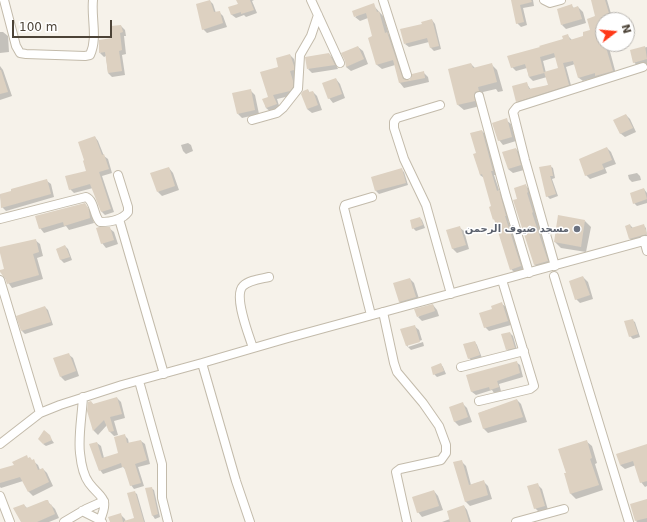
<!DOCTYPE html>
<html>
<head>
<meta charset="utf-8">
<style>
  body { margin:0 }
  #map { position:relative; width:647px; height:522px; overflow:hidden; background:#f6f2ea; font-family:"DejaVu Sans",sans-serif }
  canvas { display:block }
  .north { position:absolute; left:595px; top:12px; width:40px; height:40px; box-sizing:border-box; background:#fff; border:1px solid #b7b4af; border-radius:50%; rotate:74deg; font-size:11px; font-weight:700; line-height:16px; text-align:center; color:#4c4337 }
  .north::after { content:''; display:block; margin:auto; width:14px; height:18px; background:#ff3918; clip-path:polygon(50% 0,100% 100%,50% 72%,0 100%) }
  .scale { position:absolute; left:12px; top:20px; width:100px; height:18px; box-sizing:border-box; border:2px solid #4c4337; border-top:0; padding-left:5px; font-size:12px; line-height:14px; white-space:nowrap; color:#4c4337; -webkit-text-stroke:3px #fff; paint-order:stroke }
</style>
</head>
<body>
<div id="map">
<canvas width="647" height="522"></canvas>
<div class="north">N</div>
<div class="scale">100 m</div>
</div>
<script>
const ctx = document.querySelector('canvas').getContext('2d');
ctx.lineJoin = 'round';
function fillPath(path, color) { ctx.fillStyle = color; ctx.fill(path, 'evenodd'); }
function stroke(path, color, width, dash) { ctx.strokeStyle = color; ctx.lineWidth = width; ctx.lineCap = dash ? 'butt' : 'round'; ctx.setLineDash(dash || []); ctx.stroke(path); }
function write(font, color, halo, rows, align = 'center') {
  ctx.font = font + ' "DejaVu Sans",Cairo,sans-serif'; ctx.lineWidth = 3; ctx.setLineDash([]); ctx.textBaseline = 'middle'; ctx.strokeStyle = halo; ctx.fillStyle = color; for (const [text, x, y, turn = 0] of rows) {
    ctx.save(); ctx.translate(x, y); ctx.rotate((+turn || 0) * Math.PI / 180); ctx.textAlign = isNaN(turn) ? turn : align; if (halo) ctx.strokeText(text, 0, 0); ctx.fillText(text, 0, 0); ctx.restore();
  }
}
const shadow = new Path2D(`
  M237,0H254L252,1L257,13L246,17L244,15L236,18L232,15L230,8L239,4Z
  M512,0H533L534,6L523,8L527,25L521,27L517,23Z
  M594,0H607L612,17H614L618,20H603V44H608L616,74L600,80L598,77L583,81L579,78L575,64L566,67L572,89L521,105L517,101L527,84L531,90L549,85L547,77L533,81L529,77L527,68L516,71L512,67L541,48L564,39L568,36L572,40L585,36L591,31L597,17ZM556,57L559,69L546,73L543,61Z
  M210,1L213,4L216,13L219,12L223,16L227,27L207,33L203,29Z
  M373,5L384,17L389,35L392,38L406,80L409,81L423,72L428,77L429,82L404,88L400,83L395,65L382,69L377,65L374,37L368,18L360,21L355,17Z
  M571,5L574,8L578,7L583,12L586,23L566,29L562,25Z
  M432,20L435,24L441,49L434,51L431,48L429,42L409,47L405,44L423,24Z
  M121,26L125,30L126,36H124L126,54L122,55L125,75L112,77L108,73L106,56L104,57L100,53L113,39Z
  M0,32H3L8,36L9,52L0,53Z
  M358,47L363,51L368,64L351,71L346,67V61Z
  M647,47V64L638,67L634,62L631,51Z
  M329,54L334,59L338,69L312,73L308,69Z
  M290,55L294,59L297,71V74L294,75L297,86L294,95L277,99L280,109L271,112L266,108L264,100L269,98L280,68Z
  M471,64L476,69L492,65L497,70L503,91L498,92L496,89L483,92L484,96L481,97L480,106L464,110L458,105Z
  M0,66L3,70L12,96L0,100Z
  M336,79L340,84L345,98L333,103L329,98Z
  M250,90L255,95L259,114L242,118L238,114Z
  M308,90L310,93L313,92L317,96L322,110L312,113L307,109Z
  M626,115L630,119L636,132L625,137L620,133Z
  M506,120L511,124L516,141L503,145L499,140Z
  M482,131L486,135L497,175H494L500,193L503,195L510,219L508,220L525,270L515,273L511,269L496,221L494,219L492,207L484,178L480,175L477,154Z
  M95,137L98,141L104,156L108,159L112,173L102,176L114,212L105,215L102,212L93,188L74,193L70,189L87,171Z
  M188,143L191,145L193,151L186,154L183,151L181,145Z
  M607,148L611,152L616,164L605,168L607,173L590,179L586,175Z
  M516,149L520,153L524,170L513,173L508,169Z
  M550,166L553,168L555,178L552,179L558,196L550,199L547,196Z
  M169,168L173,173L179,190L162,196L158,192Z
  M401,169L404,172L408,185L379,194L376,191L373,177Z
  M637,173L640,176L641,180L632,182L629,179L628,175Z
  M47,181L51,184L54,197L6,211L2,207L0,195Z
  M526,186L530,190L532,196L531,197L537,216H536L551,265L539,268L535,265L518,200Z
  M644,189L647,193V203L637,206L634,203Z
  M85,204L91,212L94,223L69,230L66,226L44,233L40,228Z
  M420,218L422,220L425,228L416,231L413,228Z
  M585,221L591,227L586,252L561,248L555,242Z
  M630,225L633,228L643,225L646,228L647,237L632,241L630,239Z
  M459,227L464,231L469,249L457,253L452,248Z
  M109,228L114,232L118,244L106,248L102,243Z
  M35,240L40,244L43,256L37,258L43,279L12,288L2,274L1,271L5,269L0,248Z
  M65,246L68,249L72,260L64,263L61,260L57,249Z
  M583,277L588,282L593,299L580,303L576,299Z
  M410,279L414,283L420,302L404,306L399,302Z
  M502,304L506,307L511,325L489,331L485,327L493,309Z
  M433,305L437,310L439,316L422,321L418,317Z
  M45,307L48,310L53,325L25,334L22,331L18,316Z
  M632,320L635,322L640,337L633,339L630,336Z
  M414,326L419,330L422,340L408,345V347L423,342L424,346L411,350L407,346Z
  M510,333L513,336L517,350L510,352L507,349Z
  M475,342L477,345L482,358L472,361L469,358Z
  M68,354L73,358L79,376L65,381L61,377Z
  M516,362L520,365L523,377L499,384L501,391L494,393L492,390L476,395L472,392L467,376Z
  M441,364L443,367L446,374L437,377L434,374Z
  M117,398L121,402L125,418L114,421L118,435L114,436L110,432L107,425L98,435L94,431L88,411L91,402L94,405Z
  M517,400L521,404L527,422L488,433L484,429L479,413Z
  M463,404L467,408L472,422L459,426L454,421Z
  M124,435L128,439L129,444L141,441L145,444L150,464L138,467L144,486L134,489L131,485L126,470L123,467L103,474L100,470L97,443L101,446L104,458L119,454Z
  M49,436L54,443L46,446L43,444Z
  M586,441L592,446L597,463L595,464L603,490L576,499L571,494L567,473Z
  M647,445V486L645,487L641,482L636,465L625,469L620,465Z
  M29,459L33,461L38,465L40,470L43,469L47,473L53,486L33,496L29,492L23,481L1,488L0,487V470L15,466Z
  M461,461L466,466L471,485L483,481L488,486L492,499L470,506L466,502L455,463Z
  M537,484L542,489L548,510L540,513L535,508Z
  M151,488L154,490L160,517L155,519L153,516L147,489Z
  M434,491L438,496L443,510L422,517L418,512Z
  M134,492L137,494L145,522H137Z
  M647,500V522H637L636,521Z
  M47,501L55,509L59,518L49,522H21L24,505L28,509Z
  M464,506L467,510L471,522H442L450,519Z
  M120,514L125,519L126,522H111Z`);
const building = new Path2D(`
  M210,0L214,12L220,11L223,23L202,30L196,4Z
  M236,0H250L254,10L241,14V12L231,15L228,7L238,4Z
  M511,0H531L532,2L520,5L524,22L516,24Z
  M591,0H605L611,20H603V44H605L613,71L595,76V73L578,78L573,61L563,63L569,85L516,102L512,86L527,82L529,89L548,85L544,72L558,68L554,53L540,57L544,73L529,77L525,64L511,68L507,56L540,47L539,46L563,39L562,36L568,34L570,40L583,36V32L590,30L587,19L595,16Z
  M374,3L377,12L379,11L385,33L387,32L403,79L409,80L411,78L412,74L424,71L425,78L399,83L393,60L376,65L368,38L372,36L366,13L354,17L352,11Z
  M572,4L573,8L578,6L582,19L561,25L557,9Z
  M432,19L439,46L430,48L427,38L404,44L400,29L422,24L421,22Z
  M121,25L123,32L120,33L122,50L119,51L122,71L108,73L105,52L99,53V40L112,38L111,26Z
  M358,46L364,59L346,67L345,61L341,53Z
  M645,46L647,59L633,63L630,50Z
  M329,53L335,65L307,69L305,57Z
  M290,54L294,66V70L290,71L293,81V87L290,91L273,95L277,104L266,108L262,99L268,97L260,72L278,67L276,58Z
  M471,63L473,68L492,63L497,82L478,87L479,91L475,92L474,95L475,101L457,105L448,69Z
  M0,70H1L8,92L0,94Z
  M336,78L342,94L328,99L322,83Z
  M251,89L255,110L237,114L232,93Z
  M308,89L309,92L313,91L318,105L307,109L301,94L303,91Z
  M626,114L633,128L620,134L613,120Z
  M507,118L512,137L498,141L492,123Z
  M482,130L493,171H491L497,191L499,190L506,216H505L521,266L510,270L494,219L493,220L489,207L491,206L482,174L480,175L473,154L476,153L470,133Z
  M95,136L102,155L104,154L109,169L99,172L111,209L101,212L90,184L69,190L65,176L86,171L83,161L84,160L78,142Z
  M607,147L612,160L602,164L604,169L585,176L579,159Z
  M516,148L521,165L508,169L502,152Z
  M551,165L553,176H550L556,194L546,197L539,167Z
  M169,167L175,186L157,192L150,173Z
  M402,168L406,183L375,191L371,177Z
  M47,179L51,194L1,208L0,194L11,191V189Z
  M526,184L528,192L527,193L533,212L532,213L548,261L534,265L513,200L517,199L514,188Z
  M644,188L647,199L633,204L630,193Z
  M85,203L89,210L90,218L64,226L63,222L39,229L35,216Z
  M558,215L585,220L581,247L554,242Z
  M420,217L423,225L412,229L410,220Z
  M630,224L631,228L644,224L647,234L629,239L625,226Z
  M460,226L466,245L452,249L446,230Z
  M99,227H110L114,240L101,244L96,228Z
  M36,239L39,252L33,254L39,275L7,284L5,278L0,272V270L4,269L0,253V247Z
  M65,245L70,257L60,260L56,249Z
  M583,276L590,295L575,300L569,281Z
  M410,278L416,297L399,302L393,283Z
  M502,302L508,321L484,328L479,313L492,309L491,306Z
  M433,304L435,311L417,317L414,309Z
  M45,306L51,322L21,331L16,316Z
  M633,319L638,334L629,337L624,321Z
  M415,325L420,342L406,346L400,329Z
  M510,332L515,348L506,350L501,334Z
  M475,341L480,355L468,359L463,344Z
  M69,353L76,371L60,377L53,358Z
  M517,361L520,373L497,381L499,387L490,390L489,387L471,392L466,375Z
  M441,363L444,371L433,375L431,367Z
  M117,397L122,414L110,417L114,431L109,432L104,420L93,431L87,411L88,402L91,401L93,404Z
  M517,399L523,417L483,429L478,413Z
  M463,402L468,417L454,422L449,407Z
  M44,430L50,435L52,440L43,444L38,439Z
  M125,434L127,443L141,440L147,460L135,464L141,483L130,486L124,467H122L121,463L99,471L89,444L97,442L102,458L118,453L114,437Z
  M587,440L592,458L590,459L599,485L570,494L564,473H566L558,449Z
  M647,444V481L640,483L633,461L620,465L616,454Z
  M27,455L28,458L30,457L32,460L34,459L38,470L43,468L49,482L28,492L20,477L0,483V469L14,465L12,462Z
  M462,460L469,485L484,480L488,495L465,502L453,462Z
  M538,483L545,506L534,509L527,486Z
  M152,487L158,514L152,516L145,488Z
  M434,490L439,506L417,513L412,497Z
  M135,491L144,522H124V521L134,518L127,493Z
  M647,499V518L635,521L630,504Z
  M46,500H48L50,505L51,504L55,514L37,522H21L13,508L24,504L26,508Z
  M464,505L469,522H450L447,511Z
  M121,513L123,522H110L108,517Z`);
const minor = new Path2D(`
  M4,0L16,46L20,53L26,54L85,56L90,55C98,38 91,18 93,0
  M311,0L340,63
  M383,0L407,75
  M544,0L550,3L561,0
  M479,96L506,196L529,273
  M440,105L397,118L394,122V128L404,159L426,205L451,294
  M252,120L277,113L283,108L298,89L300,55L311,36L318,15
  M0,219L86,197C95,201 93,215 100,222C109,222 122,220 128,212V207L118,175
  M119,219L164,374
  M644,240L647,251
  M555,266L525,160L513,112L517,107L643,67
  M554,276L629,522
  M0,280L40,413
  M383,312L394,363L397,372L423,403L439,426L446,445V453L441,460L400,469L396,472L407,522
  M371,315L344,208L345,205L372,197
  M253,348C249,335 233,296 243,286C249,280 260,279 269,277
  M202,363L236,481L250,522
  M461,367L524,351
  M139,381L162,464V498L168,522
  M83,397C82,415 78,437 80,453C81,463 83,475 89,483C101,499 110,497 100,520L102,522
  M479,401L530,389L534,386L502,280
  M0,444L40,413L60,405L122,385L202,363L288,338L647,240
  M0,496L10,522
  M82,511L100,520
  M64,522L86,509L104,501
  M516,522L564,509`);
const markers = [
  [577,229,4,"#6b7280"]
];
const worshipNames = [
  ["مسجد ضيوف الرحمن",569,229]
];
fillPath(shadow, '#0003');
fillPath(building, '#ddd1c1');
stroke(minor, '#c3bbab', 10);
stroke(minor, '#fff', 8);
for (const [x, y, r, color] of markers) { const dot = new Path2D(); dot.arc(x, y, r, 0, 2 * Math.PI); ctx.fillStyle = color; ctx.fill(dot); stroke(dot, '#fff', 1.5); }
write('bold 10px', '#5b616d', '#fff', worshipNames, 'right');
</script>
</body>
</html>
